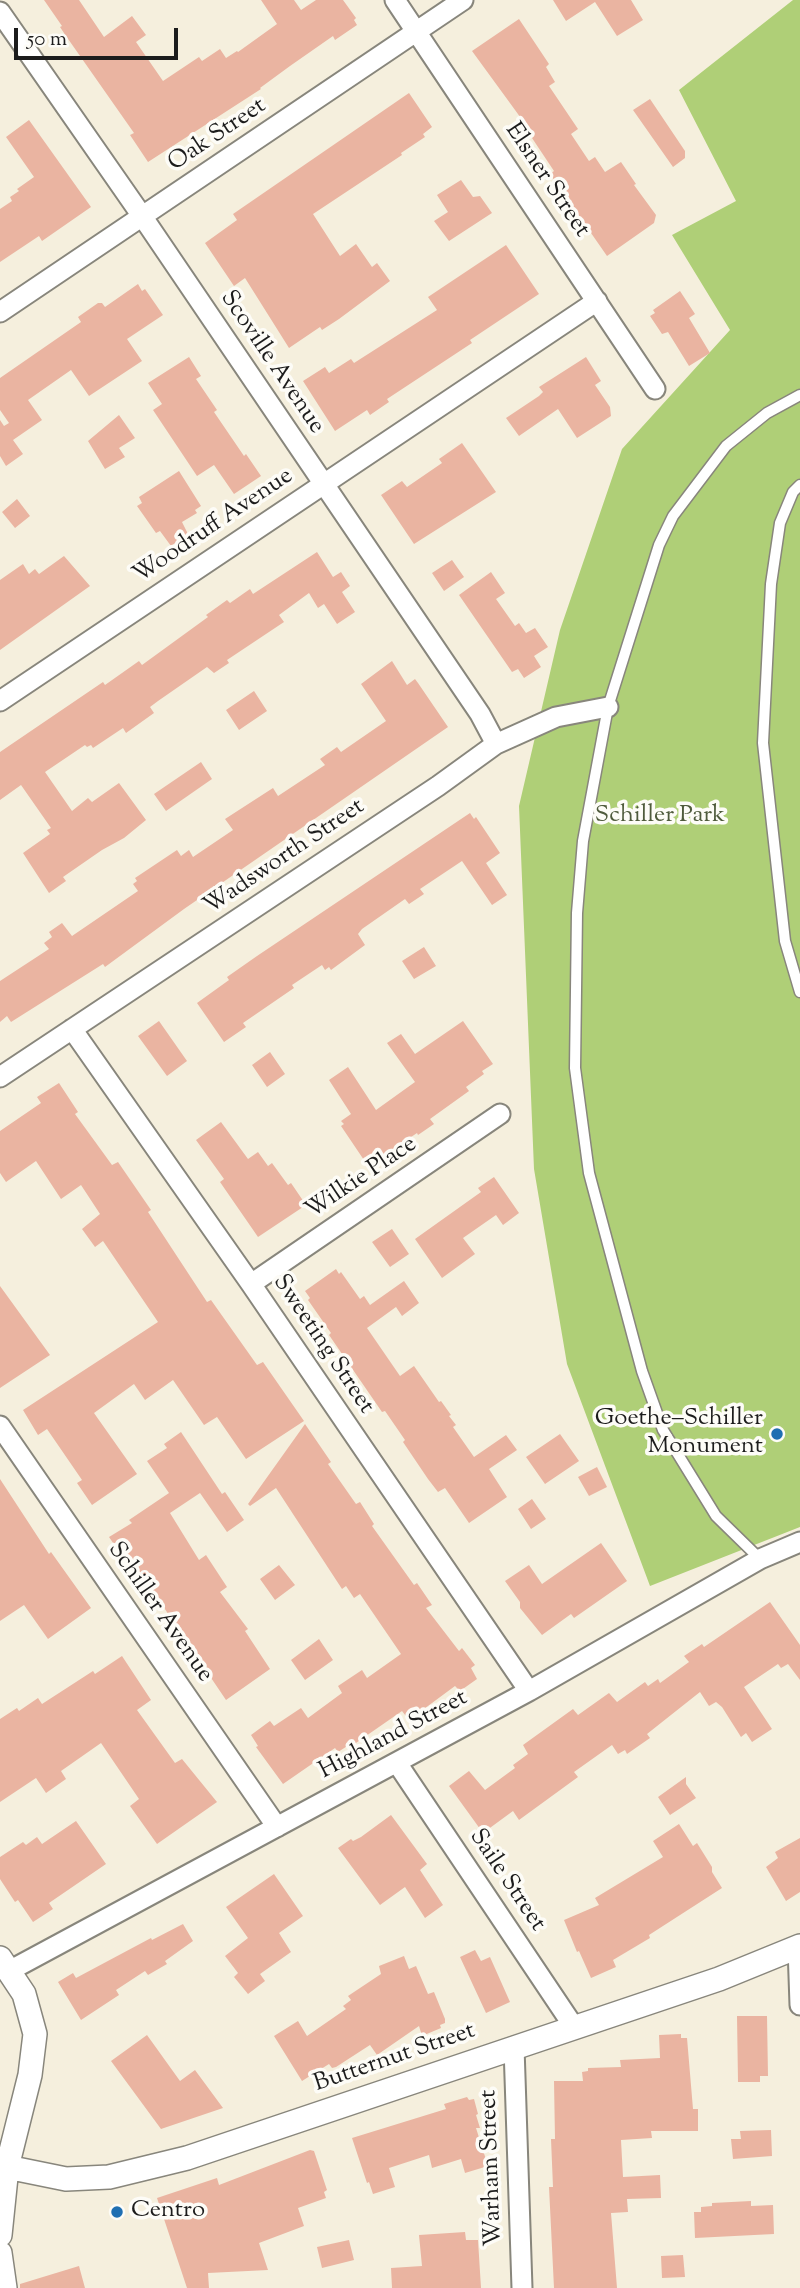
<!DOCTYPE html>
<html>
<head>
<meta charset="utf-8">
<style>
  body { margin:0 }
  #map { position:relative; width:800px; height:2288px; overflow:hidden; background:#f5efdd; font-family:"Sorts Mill Goudy",serif }
  canvas { display:block }
  .scale { position:absolute; left:14px; top:28px; width:164px; height:32px; box-sizing:border-box; border:4px solid #1c1c1c; border-top:0; padding-left:9px; font-size:21px; line-height:24px; white-space:nowrap; color:#1c1c1c; -webkit-text-stroke:5px #fdfcf7; paint-order:stroke }
</style>
</head>
<body>
<div id="map">
<canvas width="800" height="2288"></canvas>
<div class="scale">50 m</div>
</div>
<script>
const ctx = document.querySelector('canvas').getContext('2d');
ctx.lineJoin = 'round';
function fillPath(path, color) { ctx.fillStyle = color; ctx.fill(path, 'evenodd'); }
function stroke(path, color, width, dash) { ctx.strokeStyle = color; ctx.lineWidth = width; ctx.lineCap = dash ? 'butt' : 'round'; ctx.setLineDash(dash || []); ctx.stroke(path); }
function write(font, color, halo, rows, align = 'center') {
  ctx.font = font + ' "Sorts Mill Goudy",serif'; ctx.lineWidth = 7; ctx.setLineDash([]); ctx.textBaseline = 'middle'; ctx.strokeStyle = halo; ctx.fillStyle = color; for (const [text, x, y, turn = 0] of rows) {
    ctx.save(); ctx.translate(x, y); ctx.rotate((+turn || 0) * Math.PI / 180); ctx.textAlign = isNaN(turn) ? turn : align; if (halo) ctx.strokeText(text, 0, 0); ctx.fillText(text, 0, 0); ctx.restore();
  }
}
const green = new Path2D(`
  M793,0H800V1527L650,1586L567,1364L534,1169L519,806L560,630L622,449L730,330L672,235L736,201L679,90Z`);
const building = new Path2D(`
  M44,0H79L104,37L132,16L146,35L136,42L163,81L199,57L202,61L220,49L226,58L237,51L238,52L277,24L261,0H294L301,10L316,0H343L356,18L354,20L357,25L335,40L333,36L290,66L260,88L261,89L148,162L130,135L134,133L66,36L60,27L62,26Z
  M553,0H631L643,20L617,36L595,2L566,21Z
  M519,19L549,64L546,67L555,82L549,86L578,129L571,134L589,161L595,157L605,172L621,162L636,184L634,185L656,215L654,223L607,256L550,174L554,171L532,138L534,136L472,51Z
  M409,93L432,127L423,134L425,137L401,153L402,155L313,214L340,256L356,244L372,267L377,263L390,281L339,319L322,330L320,327L289,348L245,278L234,286L205,243L237,220L233,214Z
  M650,99L685,151V158L673,167L633,110Z
  M29,120L91,207L42,241L39,236L0,262V209L12,201L10,197L19,191L17,189L34,177L6,137Z
  M461,180L473,197L480,196L492,213L449,241L434,221L448,212L437,195Z
  M506,245L539,294L470,340L472,343L387,399L389,402L370,415L367,410L335,431L303,381L325,367L329,373L351,359L354,363L437,310L428,297Z
  M138,284L142,291L145,289L163,315L127,339L142,361L89,396L71,370L28,400L42,420L13,440L23,454L6,466L0,456V420L4,426L9,423L0,410V378L81,322L78,317L98,303H102L105,307Z
  M680,291L695,314L689,318L710,353L689,366L668,332L662,334L650,316L655,313L653,310Z
  M189,357L201,376L196,379L217,410L214,412L244,456L246,454L261,476L234,494L214,465L197,476L153,410L162,404L148,383Z
  M586,357L601,381L595,385L610,407L611,416L577,438L558,409L519,436L506,418L539,396L543,392L539,387Z
  M119,415L135,438L119,448L125,457L105,469L88,441Z
  M462,443L496,492L414,544L381,495L402,481L407,487L442,463L439,459Z
  M179,471L201,506L195,510L197,513L182,522L188,534L171,546L160,531L156,533L137,506L142,503L139,497Z
  M17,499L30,516L15,528L2,512Z
  M317,552L333,577L341,572L350,586L342,592L355,612L337,624L324,604L318,608L309,593L279,615L284,622L227,660L229,663L214,673L207,667L158,701L150,707L154,713L126,733L123,728L93,748L91,745L87,747L85,745L45,772L72,811L88,798L92,802L119,783L146,820L124,838L102,850L63,877L66,881L49,893L23,853L50,834L47,830L51,828L21,785L0,800V752L103,682L105,685L139,661L142,665L208,617L206,615L227,600L230,603L250,589L253,594Z
  M64,556L90,586L0,650V580L23,564L29,574L35,569L39,574Z
  M452,560L464,577L444,591L432,573Z
  M491,572L505,593L496,599L515,626L519,623L526,633L535,628L548,647L534,656L541,667L524,678L518,669L512,672L459,595Z
  M392,661L407,685L415,679L418,683L448,727L184,909L105,967L103,964L11,1022L7,1016L0,1022V981L49,949L44,943L52,937L49,932L62,923L72,936L138,891L133,884L137,881L135,878L177,850L181,856L189,850L193,857L233,830L225,819L273,788L278,796L325,765L320,759L337,747L341,752L386,721L361,684Z
  M254,691L267,711L239,730L226,710Z
  M201,762L212,779L166,811L154,794Z
  M470,813L474,819L476,817L500,853L486,863L507,895L492,905L462,861L420,889L424,894L409,904L405,899L362,929L358,934L365,945L331,970L329,967L325,970L322,965L292,985L294,988L243,1023L246,1027L224,1042L197,1003L229,980L227,977L257,956Z
  M424,947L436,966L414,979L402,961Z
  M159,1021L187,1061L167,1076L138,1036Z
  M463,1021L493,1064L482,1071L484,1074L466,1087L469,1091L430,1119L434,1124L418,1135L417,1133L368,1166L341,1126L344,1124L341,1121L351,1114L329,1080L348,1067L376,1110L415,1082L387,1043L401,1034L415,1054Z
  M270,1052L285,1074L267,1087L252,1065Z
  M59,1083L78,1112L75,1114L112,1165L118,1162L151,1210L148,1212L207,1302L211,1300L257,1365L263,1362L304,1421L246,1459L217,1417L204,1425L173,1380L145,1400L134,1384L94,1413L137,1474L92,1505L77,1483L82,1480L47,1429L38,1435L23,1410L158,1322L103,1241L95,1247L82,1229L100,1214L81,1185L61,1199L36,1161L6,1182L0,1173V1131L41,1103L37,1097Z
  M221,1122L248,1159L258,1152L268,1166L272,1163L288,1185L291,1183L306,1205L258,1237L220,1182L224,1179L196,1140Z
  M494,1177L519,1213L503,1225L496,1215L463,1238L475,1254L442,1278L415,1239L481,1192L478,1188Z
  M392,1229L409,1254L390,1267L372,1242Z
  M336,1269L339,1274L341,1272L360,1299L364,1296L370,1305L404,1281L419,1303L402,1316L396,1307L367,1328L400,1376L414,1366L439,1402L441,1401L451,1415L449,1416L456,1425L453,1427L474,1457L506,1435L517,1450L489,1469L507,1497L469,1523L445,1488L438,1492L428,1479L403,1442L405,1440L385,1411L382,1412L329,1335L331,1333L308,1300L310,1298L305,1291Z
  M0,1286L50,1355L0,1388Z
  M305,1424L331,1462L328,1464L356,1504L360,1502L374,1524L372,1526L414,1585L417,1583L432,1605L426,1608L459,1651L462,1648L475,1665L471,1668L477,1679L460,1691L455,1686L409,1720L402,1711L353,1745L352,1743L338,1752L335,1748L283,1784L256,1747L258,1746L251,1735L270,1721L274,1726L301,1708L308,1718L342,1693L338,1686L362,1670L367,1678L401,1654L360,1594L354,1598L346,1586L342,1589L276,1488L250,1506L248,1504Z
  M181,1432L222,1494L225,1492L244,1520L227,1532L200,1493L170,1513L199,1560L206,1555L227,1587L220,1592L248,1629L245,1631L270,1669L226,1700L201,1663L196,1667L182,1648L188,1644L151,1588L146,1591L109,1537L132,1523L129,1520L169,1493L147,1461L167,1448L164,1444Z
  M560,1434L579,1461L545,1484L526,1457Z
  M597,1467L607,1487L589,1496L578,1477Z
  M0,1479L49,1554L51,1552L91,1608L48,1639L24,1605L0,1621Z
  M532,1499L546,1519L531,1529L518,1509Z
  M601,1543L627,1581L574,1618L571,1614L542,1635L520,1608V1602L505,1581L529,1565L542,1584Z
  M279,1565L295,1585L275,1600L260,1579Z
  M770,1602L800,1645V1680L788,1664L781,1668L778,1664L744,1687L772,1729L752,1742L746,1733L741,1737L722,1707L716,1702L709,1706L700,1692L647,1734L650,1738L627,1754L625,1750L618,1754L612,1745L574,1772L578,1777L519,1820L513,1811L483,1833L449,1786L469,1771L485,1790L515,1768L513,1765L528,1754L523,1745L573,1709L578,1715L609,1693L617,1702L645,1682L648,1686L658,1679L660,1683L689,1662L684,1656L702,1644L704,1647Z
  M319,1639L333,1660L305,1680L291,1660Z
  M122,1656L151,1700L137,1710L175,1763L182,1759L217,1802L157,1844L130,1806L139,1799L101,1743L61,1771L66,1779L46,1793L36,1778L0,1802V1719L17,1708L19,1711L38,1698L42,1704L93,1671L95,1674Z
  M686,1777V1784L696,1798L670,1815L658,1797Z
  M391,1815L427,1864L420,1870L443,1905L425,1918L405,1887L380,1905L338,1848L351,1839L353,1841L361,1837Z
  M76,1821L106,1864L49,1903L53,1909L33,1922L18,1900L15,1902L0,1879V1857L23,1842L26,1845L37,1837L42,1844Z
  M679,1824L693,1846L697,1843L712,1867V1872L722,1888L649,1935L650,1938L613,1960L616,1967L591,1978L579,1951L577,1952L564,1920L599,1905L595,1898L663,1857L653,1841Z
  M800,1838V1892L786,1901L766,1867L778,1858L775,1852Z
  M274,1874L303,1916L279,1933L291,1952L260,1974L265,1981L248,1994L234,1977L238,1973L225,1956L248,1938L226,1907Z
  M183,1924L193,1941L165,1961L167,1964L148,1975L145,1971L116,1990L119,1995L81,2020L58,1982L73,1973L76,1978L151,1938L152,1940Z
  M475,1950L481,1961L490,1957L510,2002L486,2013L460,1957Z
  M404,1956L409,1969L416,1966L428,1994L434,1992L445,2019V2023L440,2025L441,2028L422,2036L419,2026L377,2055L370,2045L336,2067L332,2068L329,2064L302,2081L274,2036L298,2021L307,2036L346,2009L343,2006L351,2000L348,1996L381,1974L379,1966Z
  M737,2016H767L768,2076H760V2082H738Z
  M681,2034V2038H687L693,2109H698V2131H651L652,2138L621,2140L623,2177L660,2175L661,2198L627,2199L628,2212L611,2213L617,2288H554L549,2187H553L551,2139H555L554,2081H583L582,2072L588,2071V2068L621,2067L620,2060L660,2058L659,2035Z
  M147,2035L180,2081L195,2070L223,2108L161,2129L111,2061Z
  M467,2097L469,2100L474,2099L478,2114L476,2115L480,2128H476L488,2166L465,2173L461,2159L432,2168L429,2155L389,2168L395,2187L373,2194L369,2182L367,2183L352,2138L446,2109L444,2104Z
  M771,2130L772,2156L733,2159L731,2139H741L740,2131Z
  M310,2150L314,2151L327,2190L324,2192L326,2198L298,2208L304,2226L259,2243L268,2270L208,2273L209,2288H187L157,2198L217,2178L219,2185Z
  M751,2201V2206L773,2205L774,2234L695,2238L694,2212H701V2207L712,2206V2203Z
  M465,2232L466,2240H478L481,2288H392L391,2268L422,2266L419,2235Z
  M349,2240L354,2260L322,2268L317,2247Z
  M683,2255L685,2277L662,2278L661,2256Z
  M79,2266L85,2288H20V2284Z`);
const service = new Path2D(`
  M800,485L793,492L780,523L771,584L763,743L785,941L800,992
  M760,1559L716,1516L663,1430L642,1371L589,1173L575,1068L577,913L583,841L608,707L659,545L673,516L726,446L767,413L800,395`);
const minor = new Path2D(`
  M395,0L655,389
  M0,12L142,216L480,714L496,744
  M0,312L463,0
  M0,701L597,301
  M72,1029L251,1284L529,1691
  M0,1077L438,786L496,744L556,717L608,707
  M251,1284L500,1114
  M0,1426L277,1827
  M397,1763L574,2027
  M798,1947L800,2005
  M9,1971L529,1691L760,1559L800,1542
  M514,2047L522,2288`);
const tertiary = new Path2D(`
  M0,1958L24,1994L35,2034L30,2075L7,2167L0,2235
  M7,2167L66,2179L109,2177L187,2158L719,1979L800,1946
  M0,2253L5,2288`);
const markers = [
  [777,1434,7,"#1f6fb2"],
  [117,2212,7,"#1f6fb2"]
];
const streetNames = [
  ["Oak Street",218,136,-34],
  ["Elsner Street",546,181,56],
  ["Scoville Avenue",271,363,56],
  ["Woodruff Avenue",214,527,-34],
  ["Wadsworth Street",285,858,-34],
  ["Wilkie Place",362,1179,-34],
  ["Sweeting Street",322,1345,56],
  ["Schiller Avenue",159,1613,55],
  ["Highland Street",394,1736,-28],
  ["Saile Street",506,1881,56],
  ["Butternut Street",395,2059,-19],
  ["Warham Street",493,2168,-92]
];
const parkNames = [
  ["Schiller Park",660,817]
];
const poiNames = [
  ["Goethe–Schiller",763,1420],
  ["Monument",763,1448],
  ["Centro",131,2212,"left"]
];
fillPath(green, '#afcf77');
fillPath(building, '#eab4a1');
stroke(service, '#88867c', 13);
stroke(minor, '#88867c', 23);
stroke(tertiary, '#88867c', 26);
stroke(service, '#fff', 10);
stroke(minor, '#fff', 19);
stroke(tertiary, '#fff', 23);
for (const [x, y, r, color] of markers) { const dot = new Path2D(); dot.arc(x, y, r, 0, 2 * Math.PI); ctx.fillStyle = color; ctx.fill(dot); stroke(dot, '#fdfcf7', 2.5); }
write('24px', '#1c1c1c', '#fdfcf7', streetNames);
write('24px', '#4f5b3c', '#fdfcf7', parkNames);
write('24px', '#1c1c1c', '#fdfcf7', poiNames, 'right');
</script>
</body>
</html>
